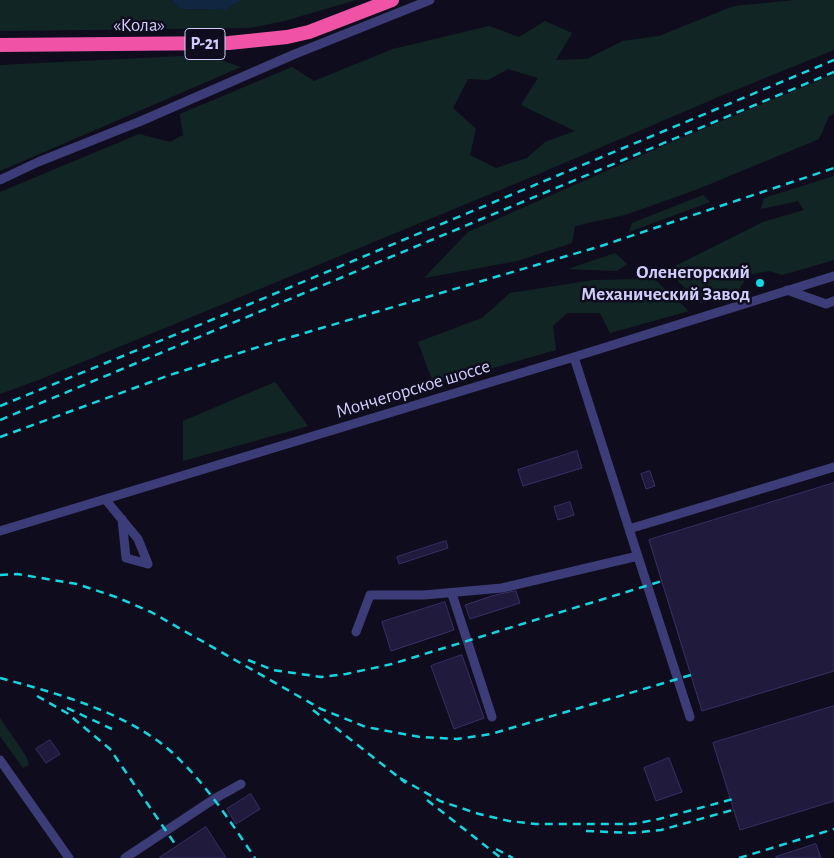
<!DOCTYPE html>
<html>
<head>
<meta charset="utf-8">
<style>
  body { margin:0 }
  canvas { display:block; background:#0f0d1d }
</style>
</head>
<body>
<canvas width="834" height="858"></canvas>
<script>
const ctx = document.querySelector('canvas').getContext('2d');
ctx.lineJoin = 'round';
function fillPath(path, color) { ctx.fillStyle = color; ctx.fill(path, 'evenodd'); }
function stroke(path, color, width, dash) { ctx.strokeStyle = color; ctx.lineWidth = width; ctx.lineCap = dash ? 'butt' : 'round'; ctx.setLineDash(dash || []); ctx.stroke(path); }
function write(font, color, halo, rows, align = 'center') {
  ctx.font = font + ' "Alegreya Sans",sans-serif'; ctx.lineWidth = 5; ctx.setLineDash([]); ctx.textBaseline = 'middle'; ctx.strokeStyle = halo; ctx.fillStyle = color; for (const [text, x, y, turn = 0] of rows) {
    ctx.save(); ctx.translate(x, y); ctx.rotate((+turn || 0) * Math.PI / 180); ctx.textAlign = isNaN(turn) ? turn : align; if (halo) ctx.strokeText(text, 0, 0); ctx.fillText(text, 0, 0); ctx.restore();
  }
}
const green = new Path2D(`
  M0,0H171L180,9L226,10L241,0H356L284,21L250,28L0,31Z
  M796,0H834V50L723,95L534,176L41,379L0,394V192L139,134L170,142L183,135L180,114L292,67L314,81L393,49L489,26L519,37L545,21L572,33L556,60L587,59L623,41L659,36L734,6ZM508,69L538,78L521,105L575,131L545,142L527,158L496,168L470,155L476,129L453,108L468,79L488,80Z
  M205,55L241,67L0,171V65Z
  M834,74V114L829,116L819,139L698,189L625,215L575,226L572,243L517,261L424,278L468,232L672,142Z
  M834,176V260L782,275L769,271L748,275L737,293L700,303L667,270L763,222L804,210L798,201L761,209L764,198Z
  M703,195L710,202L629,232L632,223Z
  M615,253L627,264L617,271L568,269Z
  M654,279L689,311L610,333L600,313H567L553,326L556,350L434,385L418,342L482,318L510,293L594,280Z
  M275,382L308,426L183,461V421Z
  M0,718L26,756L29,765L23,768L0,736Z`);
const water = new Path2D(`
  M171,0H241L226,10L180,9Z`);
const building = new Path2D(`
  M577,451L582,468L523,486L518,470Z
  M650,471L655,486L646,489L641,474Z
  M834,483V671L702,711L649,540Z
  M570,502L574,515L558,520L554,507Z
  M446,541L448,548L399,564L397,557Z
  M516,591L520,603L470,619L465,605L495,595Z
  M445,602L454,630L391,651L382,622Z
  M462,655L484,718L454,729L431,666Z
  M834,706V801L740,830L713,743Z
  M50,740L60,754L46,763L36,749Z
  M669,758L682,792L656,801L644,768Z
  M251,794L260,809L236,824L227,809Z
  M206,827L226,858H159Z
  M816,844L821,858H776V857Z`);
const minor = new Path2D(`
  M0,180L38,162L141,121L295,54L430,0
  M787,290L826,304L834,301
  M574,357L629,529L834,467
  M105,499L138,539L148,564L126,558L122,519
  M629,529L690,717
  M0,531L574,357L834,276
  M452,594L492,717
  M356,632L370,595H424L502,588L638,556
  M0,760L69,858
  M125,858L214,799L241,784`);
const highway = new Path2D(`
  M0,45L229,43L287,37L309,32L392,0`);
const rail = new Path2D(`
  M0,406L226,314L834,60
  M0,420L834,72
  M0,437L170,375L274,342L601,246L834,168
  M0,575L17,574L77,584L116,597L151,612L321,709L366,727L420,737L457,739L491,734L691,675
  M248,660L273,670L321,677L346,674L392,664L662,581
  M0,678C60,694 137,715 181,761C210,790 232,824 255,858
  M37,696L67,713L110,749L175,844
  M67,708L112,729
  M313,710L406,783
  M400,778L440,801L479,814L509,821L536,824H633L659,819L733,799
  M427,800L501,858
  M586,831L631,833L661,830L736,809
  M496,849L513,858
  M739,858L834,829`);
const markers = [
  [760,283,5,"#13d6e1"]
];
const shields = [
  [205,44,40]
];
const shieldNames = [
  ["Р-21",205,44]
];
const streetNames = [
  ["«Кола»",139,25],
  ["Мончегорское шоссе",413,389,-17]
];
const poiNames = [
  ["Оленегорский",750,272],
  ["Механический Завод",750,294]
];
fillPath(green, '#112624');
fillPath(water, '#112741');
fillPath(building, '#201b3c');
stroke(building, '#372f66', 1);
stroke(minor, '#3c3d78', 9);
stroke(highway, '#f053a6', 14);
stroke(rail, '#13d6e1', 2.5, [8, 6]);
for (const [x, y, r, color] of markers) { const dot = new Path2D(); dot.arc(x, y, r, 0, 2 * Math.PI); ctx.fillStyle = color; ctx.fill(dot); stroke(dot, '#0f0d1d', 2); }
for (const [x, y, w] of shields) { const box = new Path2D(); box.roundRect(x - w / 2, y - 15.5, w, 31, 4); ctx.fillStyle = '#0f0d1d'; ctx.fill(box); stroke(box, '#d0cdfb', 1); }
write('bold 18px', '#d0cdfb', null, shieldNames);
write('19px', '#d0cdfb', '#0f0d1d', streetNames);
write('bold 19px', '#d0cdfb', '#0f0d1d', poiNames, 'right');
</script>
</body>
</html>
